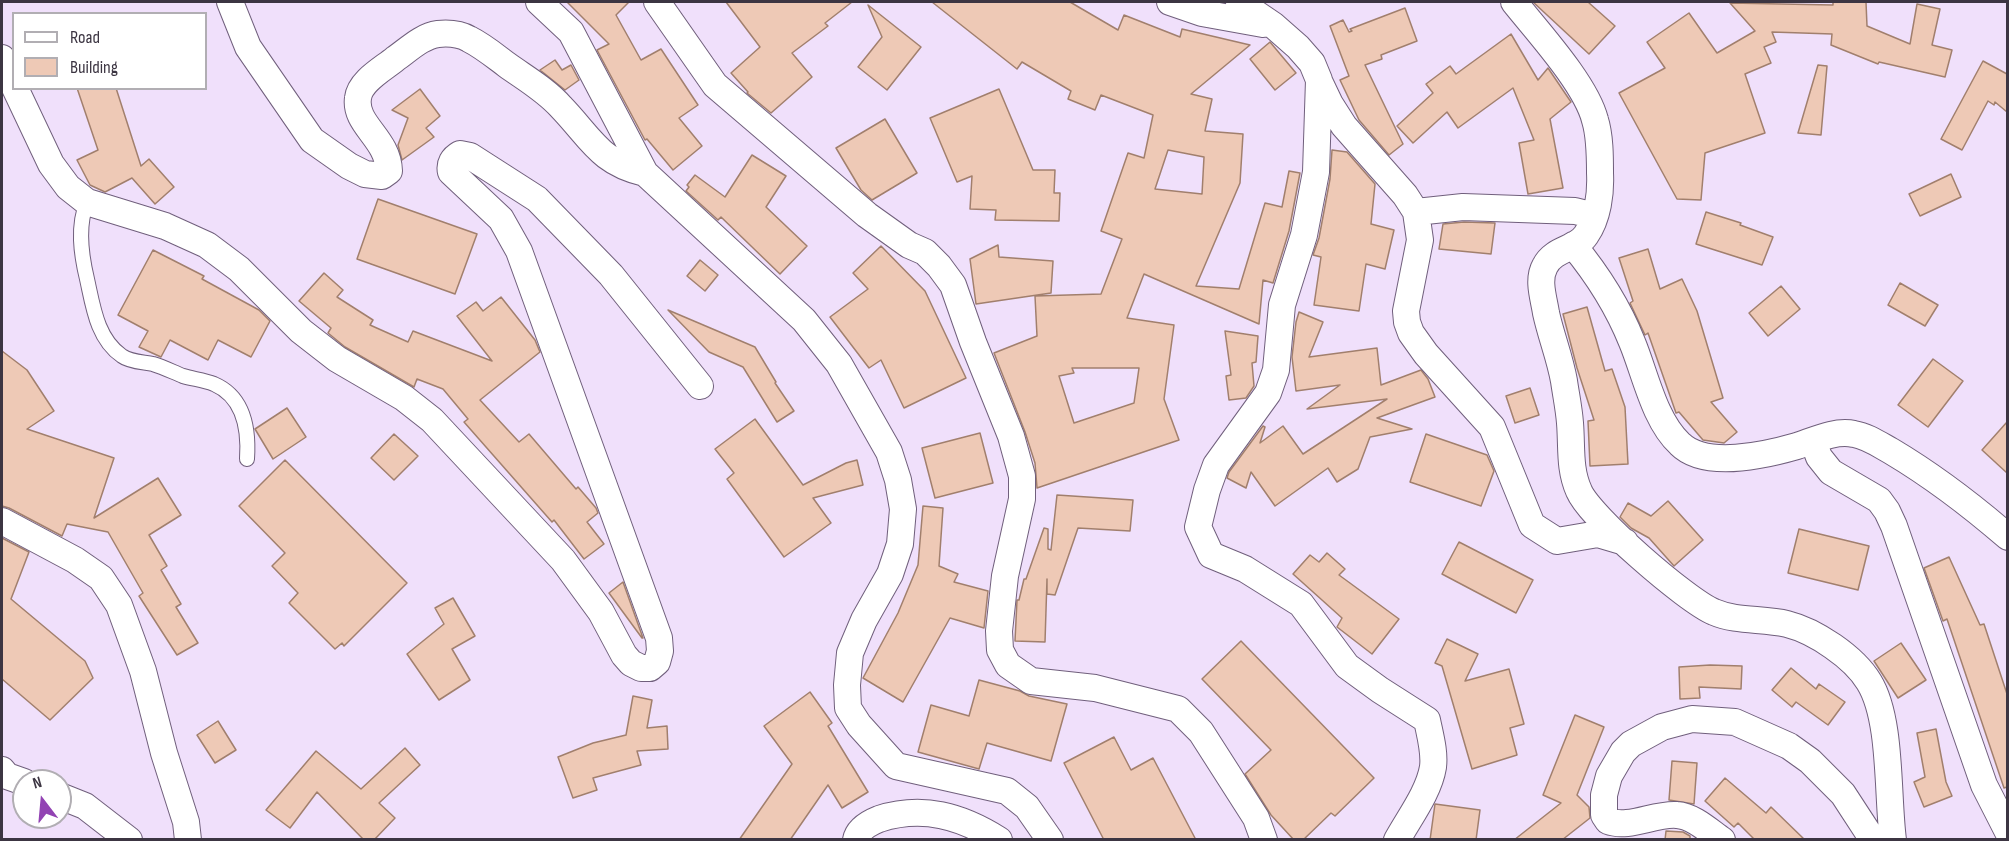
<!DOCTYPE html>
<html>
<head>
<meta charset="utf-8">
<style>
  body { margin:0 }
  #map { position:relative; width:2009px; height:841px; overflow:hidden; background:#f0e0fb; font-family:"Sofia Sans Condensed",sans-serif }
  canvas { display:block }
  .frame { position:absolute; inset:0; border:3px solid #3c3542; pointer-events:none }
  .legend { position:absolute; left:12px; top:12px; width:195px; height:78px; box-sizing:border-box; background:#fff; border:2px solid #b1aeb3; margin:0; padding:8px 10px; list-style:none; font-size:18px; color:#3c3542 }
  .legend li { display:flex; align-items:center; gap:12px; height:30px }
  .legend b { width:30px; border:2px solid #b1aeb3 }
  .north { position:absolute; left:12px; top:769px; width:60px; height:60px; box-sizing:border-box; background:#fff; border:2px solid #b1aeb3; border-radius:50%; rotate:344deg; font-size:16px; font-weight:700; line-height:24px; text-align:center; color:#3c3542 }
  .north::after { content:''; display:block; margin:auto; width:21px; height:27px; background:#9243b3; clip-path:polygon(50% 0,100% 100%,50% 72%,0 100%) }
</style>
</head>
<body>
<div id="map">
<canvas width="2009" height="841"></canvas>
<div class="frame"></div>
<ul class="legend">
<li><b style="height:8px;background:#fff"></b>Road</li>
<li><b style="height:16px;background:#eec9b6"></b>Building</li>
</ul>
<div class="north">N</div>
</div>
<script>
const ctx = document.querySelector('canvas').getContext('2d');
ctx.lineJoin = 'round';
function fillPath(path, color) { ctx.fillStyle = color; ctx.fill(path, 'evenodd'); }
function stroke(path, color, width, dash) { ctx.strokeStyle = color; ctx.lineWidth = width; ctx.lineCap = dash ? 'butt' : 'round'; ctx.setLineDash(dash || []); ctx.stroke(path); }
const building = new Path2D(`
  M567,2H629L616,15L641,60L661,49L698,105L679,118L702,146L673,170L647,139L645,140L597,50L609,44Z
  M726,2H852L825,23L828,26L792,53L812,77L771,113L747,93L748,92L731,73L760,47Z
  M932,2H1070L1118,30L1124,15L1180,37L1182,29L1250,45L1191,94L1212,99L1205,131L1243,134L1240,183L1196,286L1239,289L1265,203L1282,207L1289,171L1300,173L1289,231L1273,283L1263,280L1259,324L1144,274L1127,318L1174,325L1164,399L1179,440L1037,488L1035,463L1025,432L994,353L1037,336L1035,296L1101,294L1122,239L1101,231L1128,153L1144,158L1153,115L1101,95L1095,110L1068,99L1071,91L1022,62L1017,69ZM1168,150L1204,157L1202,194L1155,189ZM1072,368H1139L1134,403L1074,423L1059,376L1074,373Z
  M1533,2H1588L1615,26L1589,54Z
  M1833,2H1866L1867,26L1910,44L1917,4L1940,9L1932,45L1952,50L1945,77L1879,62L1878,64L1831,45L1832,34L1772,32L1776,42L1764,47L1771,63L1745,74L1765,133L1705,153L1701,200L1677,199L1619,93L1665,68L1647,42L1689,13L1717,53L1755,31L1730,3L1833,5Z
  M868,5L921,47L887,90L858,67L882,37Z
  M1405,8L1417,41L1381,55L1382,59L1365,65L1403,144L1389,155L1359,120L1340,80L1349,76L1330,26L1343,20L1349,32L1352,31L1350,29Z
  M1511,34L1538,80L1548,68L1571,102L1550,119L1563,188L1528,194L1519,143L1534,140L1513,88L1458,128L1447,112L1413,143L1397,126L1433,93L1426,84L1450,66L1456,74Z
  M1270,42L1296,73L1275,90L1250,59Z
  M555,60L562,70L571,65L579,80L565,90L540,70Z
  M1983,61L2007,74V112L1995,102L1994,105L1988,101L1962,150L1941,139Z
  M1818,65L1827,66L1821,135L1798,133Z
  M77,88H116L141,166L149,159L174,187L155,204L132,178L105,192L90,185L77,160L98,150Z
  M420,89L440,116L426,128L434,137L402,160L398,145L408,118L392,110Z
  M999,89L1033,170H1055L1054,193H1060L1059,221L995,220L996,210L970,209L972,176L957,182L930,118Z
  M885,119L917,173L872,200L861,190L836,148Z
  M1332,150L1347,152L1375,184L1371,224L1394,230L1385,269L1366,264L1359,311L1314,305L1321,257L1313,255L1319,238L1330,179Z
  M752,155L786,176L766,207L807,246L780,274L721,217L718,220L686,191L689,187L687,185L695,175L725,197Z
  M1951,174L1961,197L1920,216L1909,194Z
  M378,199L477,234L455,294L357,259Z
  M1706,212L1741,223L1740,225L1773,237L1762,265L1696,244Z
  M1464,222L1495,223L1491,254L1439,249L1443,224Z
  M998,245L999,257L1053,261L1051,293L976,304L970,259Z
  M881,246L925,291L966,378L904,408L881,360L869,368L830,317L868,289L853,273Z
  M1648,249L1660,289L1682,279L1697,311L1723,398L1711,402L1737,432L1724,443L1703,440L1679,412L1676,413L1648,333L1645,335L1630,303L1633,301L1619,258Z
  M153,250L204,276L202,279L259,310L270,321L251,357L218,340L208,360L170,340L161,357L139,347L148,331L118,315Z
  M700,260L718,275L705,291L687,276Z
  M324,273L343,290L337,297L373,320L370,325L408,342L413,331L492,361L457,316L476,302L483,311L501,297L535,340L540,352L480,400L519,442L529,434L576,489L578,487L596,508L598,513L587,522L604,544L584,559L554,520L552,522L464,422L468,419L443,389L417,379L414,387L345,347L328,333L331,328L299,301Z
  M1900,283L1938,305L1925,326L1888,305Z
  M1781,286L1800,309L1768,336L1749,313Z
  M1587,307L1605,371L1612,369L1625,407L1628,464L1590,466L1588,421L1594,420L1577,368L1563,314Z
  M668,310L755,347L776,382L775,383L794,411L777,422L743,367L709,352Z
  M1299,312L1323,322L1309,357L1377,348L1381,385L1421,370L1428,379L1435,397L1377,418L1412,429L1370,437L1358,469L1337,482L1328,468L1275,506L1251,472L1246,488L1227,478L1229,472L1263,426L1265,427L1260,443L1283,426L1303,454L1387,399L1307,409L1340,385L1296,391L1292,357L1296,322Z
  M1225,331L1258,336L1256,362L1252,363L1254,386L1246,398L1229,400L1226,376L1231,375Z
  M2,351L27,370L54,411L27,429L114,458L94,518L158,478L181,515L149,535L167,566L161,570L181,604L176,607L198,643L177,655L139,596L143,593L108,532L67,524L62,536L9,508L2,506Z
  M1933,359L1963,381L1928,427L1898,405Z
  M1530,388L1539,415L1515,423L1506,396Z
  M287,408L306,437L273,459L255,429Z
  M755,419L803,485L846,463L857,460L863,485L813,498L831,523L784,557L727,479L734,473L715,449Z
  M2007,422V473L1982,450Z
  M980,433L993,483L935,498L922,448Z
  M394,434L418,456L394,480L371,458Z
  M1426,434L1487,455L1494,471L1481,506L1410,482Z
  M285,460L407,583L344,646L342,643L335,649L289,603L298,593L272,566L285,553L239,506Z
  M1057,495L1133,500L1130,531L1078,528L1055,595L1047,594V579L1045,642L1015,641L1017,600H1019L1024,579H1026L1044,528L1048,529V549L1051,550Z
  M1668,501L1703,540L1674,566L1649,538L1631,528L1620,517L1628,503L1651,516Z
  M923,506L943,508L939,566L958,574L954,582L988,591L984,628L950,618L903,702L863,678L898,613L918,565Z
  M1799,529L1869,546L1858,590L1788,573Z
  M2,538L29,552L11,599L85,661L93,678L50,720L2,679Z
  M1459,542L1533,580L1516,613L1442,574Z
  M1327,553L1345,569L1339,575L1399,619L1372,654L1337,627L1342,618L1293,574L1310,555L1319,562Z
  M1949,557L1980,625L1984,624L2007,694V787L2004,788L1947,619L1943,621L1924,568Z
  M623,582L643,638H642L609,593Z
  M453,598L475,636L452,649L470,680L439,700L407,654L444,624L435,608Z
  M1447,639L1478,654L1465,681L1509,669L1524,724L1510,728L1517,755L1472,769L1442,666L1435,663Z
  M1241,641L1374,778L1335,816L1331,813L1303,840H1294L1271,815L1245,774L1271,750L1202,679Z
  M1901,643L1926,680L1898,698L1874,661Z
  M1710,665L1742,666L1741,689L1699,687L1700,698L1680,699L1679,667Z
  M1791,668L1816,689L1819,684L1845,702L1828,725L1796,702L1792,707L1772,690Z
  M979,680L1020,691L1029,696L1067,704L1051,761L987,743L979,769L918,752L931,705L969,716Z
  M810,692L832,723L828,726L868,792L842,808L828,785L790,840H739L792,764L764,726Z
  M633,696L652,700L647,728L667,726L668,749L637,751L641,765L593,778L597,790L573,798L558,757L593,743L626,735Z
  M1575,715L1604,727L1577,795L1589,807L1590,818L1562,840H1514L1561,803L1543,795Z
  M218,721L236,750L215,763L197,735Z
  M1936,729L1946,782L1952,796L1924,807L1914,782L1925,777L1917,733Z
  M1114,737L1131,770L1153,758L1196,840H1104L1064,763Z
  M405,748L420,765L379,803L395,818L374,840H364L317,792L290,828L266,810L316,751L361,789Z
  M1672,761L1697,763L1694,804L1669,800Z
  M1725,778L1766,813L1771,807L1805,840H1755L1738,823L1734,827L1705,801Z
  M1435,804L1480,810L1476,840H1430Z
  M1666,831L1683,832L1690,836V840H1665Z`);
const service = new Path2D(`
  M87,202C77,226 81,254 87,279C93,306 97,339 122,356C130,362 144,362 153,364C163,367 173,372 183,376C193,379 204,380 214,384C244,397 249,430 247,459`);
const minor = new Path2D(`
  M230,2L248,47L312,140L349,166L365,174L382,176L389,171C388,138 354,125 358,98C360,81 383,69 395,59C408,50 422,36 438,34C448,33 460,34 469,39C483,46 495,56 507,65C525,78 546,90 561,107C591,138 600,163 645,173
  M539,2L571,32L645,173L804,320L839,364L889,452L898,480L903,509L900,544L890,574L864,620L850,653L847,685L848,708L859,725L896,766L1007,791L1027,807L1050,840
  M657,2L715,85L867,215L909,245L925,252L939,266L953,285L973,342L1011,436L1022,476V499L1005,576L999,631L1000,650L1008,665L1031,681L1095,688L1178,709L1201,732L1256,818L1264,840
  M1170,2L1202,13L1263,24
  M1239,2L1273,25L1298,47L1312,63L1319,80L1316,172L1304,235L1282,305L1276,370L1268,393L1216,465L1207,490L1198,527L1211,555L1245,569L1301,604L1347,666L1380,690L1427,720C1430,735 1435,752 1433,767C1429,792 1409,818 1397,840
  M1514,2C1537,31 1586,84 1595,120C1600,136 1600,156 1600,173C1601,193 1598,218 1586,235C1576,250 1554,248 1545,266C1537,280 1544,299 1546,313C1551,336 1560,358 1564,381C1566,395 1569,409 1570,423C1572,447 1569,469 1579,491C1590,517 1687,601 1714,612C1737,622 1763,618 1787,624C1815,631 1854,657 1869,682C1892,719 1887,795 1893,840
  M2,58L14,86
  M1320,83L1330,104L1344,126L1405,195L1416,212L1420,240L1406,311L1407,322L1411,333L1426,354L1492,427L1532,525L1557,541L1598,534L1625,542
  M15,88L51,164L68,187L87,202L165,226L207,245L239,269L301,331L337,359L404,398L432,420L563,560L601,612L624,655L631,663L641,668H650L657,662L660,651L659,638L519,251L501,219L451,172C449,164 453,158 460,154L470,156L537,199L611,275L700,386
  M1416,212L1463,207L1575,211L1595,216
  M1573,245C1597,274 1618,307 1632,342C1645,373 1654,420 1680,444C1705,469 1766,455 1797,446C1815,440 1835,430 1854,434C1867,436 1880,445 1891,451C1933,476 1971,505 2008,537
  M1813,441L1819,457L1831,472L1879,500L1887,511L1894,526L1984,785L2008,832
  M2,521L75,560L101,578L119,605L143,671L164,753L186,822L188,840
  M2,770L7,776L24,782
  M60,796L85,806L129,840
  M856,840C858,829 869,823 879,819C923,805 961,816 999,840
  M1722,840C1709,831 1693,816 1677,815C1655,813 1629,829 1608,821L1604,815V795L1609,776L1623,752L1631,744L1662,727L1692,719L1735,722L1789,746L1810,761L1843,794L1873,840`);
fillPath(building, '#eec9b6');
stroke(building, '#a17f6d', 1.5);
stroke(service, '#705f7c', 16);
stroke(minor, '#705f7c', 28);
stroke(service, '#fff', 14);
stroke(minor, '#fff', 26);
</script>
</body>
</html>
